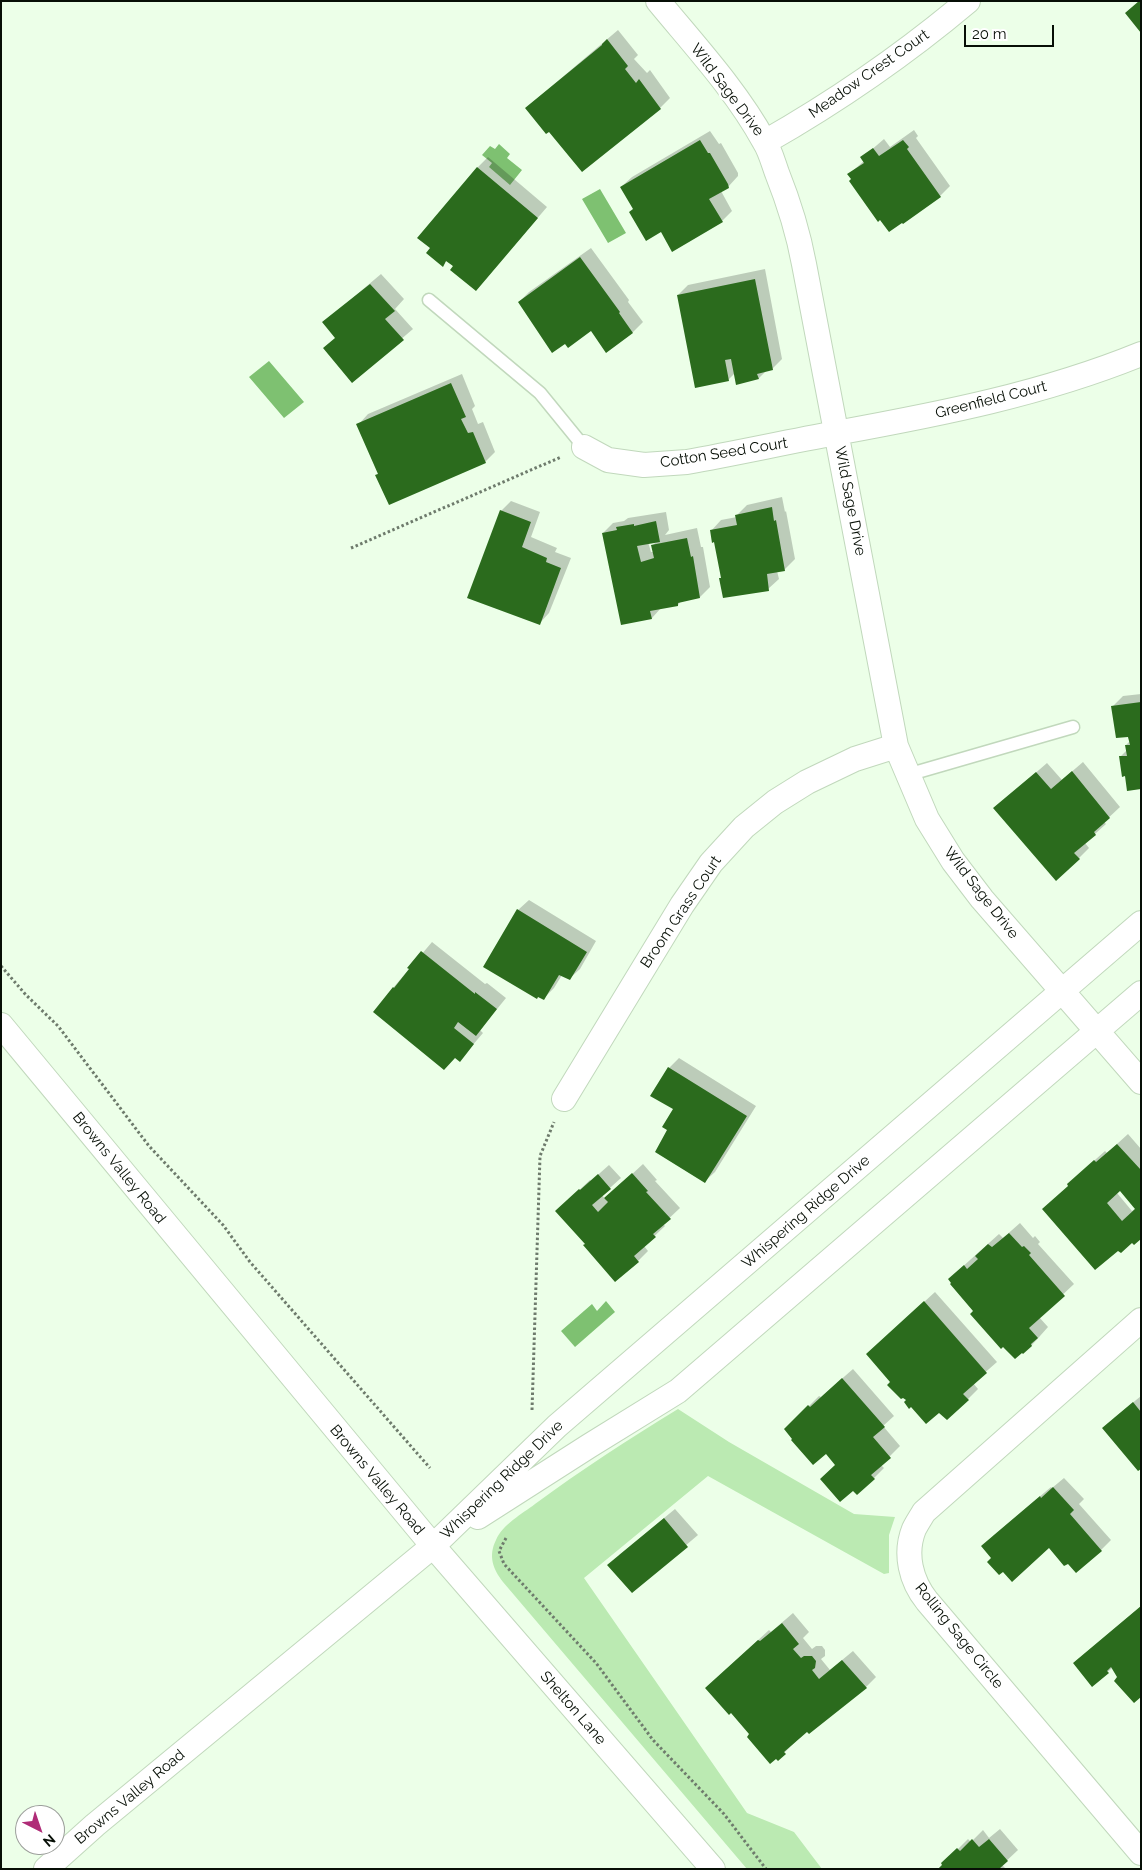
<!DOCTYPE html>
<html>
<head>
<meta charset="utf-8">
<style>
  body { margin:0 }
  #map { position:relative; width:1142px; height:1870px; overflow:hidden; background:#ecffe8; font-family:Raleway,sans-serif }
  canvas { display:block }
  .frame { position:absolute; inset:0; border:2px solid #070f06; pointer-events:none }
  .north { position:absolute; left:15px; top:1805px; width:50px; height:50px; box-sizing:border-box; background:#fff; border:1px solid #9c9f9b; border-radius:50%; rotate:139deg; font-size:14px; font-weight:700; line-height:20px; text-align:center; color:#070f06 }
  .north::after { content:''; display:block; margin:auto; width:18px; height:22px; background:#af2c77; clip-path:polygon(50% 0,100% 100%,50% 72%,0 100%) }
  .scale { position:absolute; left:964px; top:25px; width:90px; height:22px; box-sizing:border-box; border:2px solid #070f06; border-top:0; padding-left:6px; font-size:15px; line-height:18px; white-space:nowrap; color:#070f06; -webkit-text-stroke:4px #fff; paint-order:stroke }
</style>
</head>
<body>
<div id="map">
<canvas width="1142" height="1870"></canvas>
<div class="frame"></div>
<div class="north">N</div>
<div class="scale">20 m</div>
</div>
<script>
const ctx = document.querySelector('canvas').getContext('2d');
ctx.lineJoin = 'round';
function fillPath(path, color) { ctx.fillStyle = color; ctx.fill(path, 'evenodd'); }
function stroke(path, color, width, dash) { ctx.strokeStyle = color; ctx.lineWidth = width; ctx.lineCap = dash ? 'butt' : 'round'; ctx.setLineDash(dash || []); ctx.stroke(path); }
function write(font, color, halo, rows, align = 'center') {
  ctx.font = font + ' Raleway,sans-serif'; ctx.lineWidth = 5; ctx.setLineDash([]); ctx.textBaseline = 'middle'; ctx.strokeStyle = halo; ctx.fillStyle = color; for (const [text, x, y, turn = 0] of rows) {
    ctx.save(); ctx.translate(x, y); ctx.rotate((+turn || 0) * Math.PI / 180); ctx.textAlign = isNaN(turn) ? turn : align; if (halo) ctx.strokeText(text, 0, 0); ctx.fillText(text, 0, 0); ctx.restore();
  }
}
const green = new Path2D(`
  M678,1409L729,1442L854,1514L895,1517L889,1535V1573L884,1574L708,1476L584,1578L747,1813L794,1832L822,1869H747L503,1582C493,1569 488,1556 496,1540C503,1524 522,1514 535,1504C581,1470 629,1439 678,1409Z`);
const water = new Path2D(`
  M499,144L510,154L507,158L522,170L510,185L489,167L492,163L482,155L490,146L495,149Z
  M600,189L626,233L608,243L582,199Z
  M269,361L304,402L284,418L249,377Z
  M606,1301L615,1312L575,1347L561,1331L592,1304L597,1311Z`);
const shadow = new Path2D(`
  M618,30L638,55L634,59L647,73L650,70L670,98L660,108L549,130L526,108Z
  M914,130L918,136L916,138L950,186L940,196L852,179L849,174L864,161L862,158L884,139L890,147Z
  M710,131L719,144L721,143L738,173V176L728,187L721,191L732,211L722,221L661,230L634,209L621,187L632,177Z
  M488,157L547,207L476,290L447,260L443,265L477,168Z
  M591,248L629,300L628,302L643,322L633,332L606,351L591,330L519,302L529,292Z
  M765,269L782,359L772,369L766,371L759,378L735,373L728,380L678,295L688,285Z
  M381,274L404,299L395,309L413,329L352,381L336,337L323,323Z
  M462,374L475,406L472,409L478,424L483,422L495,452L485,462L376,475L379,473L358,425L368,414Z
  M782,497L785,512L786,511L795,559L784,570L777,571L779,579L768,589L721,578L722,577L715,541L711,531L721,520L737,517V515L747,505Z
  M511,501L540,512L531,537L557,548L555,552L571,558L549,613L539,624L501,511Z
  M666,512L669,530L665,535L697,528L701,547H703L710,587L700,597L682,600L678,605L661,608L652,618L622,623L603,533L613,523L624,521L628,518ZM657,541L653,545L654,552H651L648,542Z
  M1141,694V787L1120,757L1127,750L1126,745L1130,741L1112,707L1123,696Z
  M1083,762L1120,807L1104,822L1106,824L1085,843L1089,848L1079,858L995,808L1047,763L1062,780Z
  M529,900L596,941L580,969L569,979L562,975L554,988L544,998L518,910Z
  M432,942L485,984L487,983L506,998L480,1030L483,1033L460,1060L393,988Z
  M679,1058L756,1106L715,1172L704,1182L669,1130L675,1109L669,1068Z
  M1128,1134L1141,1149V1237L1068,1184L1105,1151L1107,1153ZM1120,1190L1136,1208L1132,1211L1117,1193Z
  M643,1164L657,1180L655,1181L680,1208L663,1224L665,1226L644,1246L648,1251L638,1261L586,1244L557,1211L590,1180L591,1181L609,1165L621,1178L602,1195L605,1199Z
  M1020,1223L1033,1238L1035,1236L1040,1242L1038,1244L1074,1284L1039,1317L1048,1327L1032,1345L975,1311L960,1269L999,1234L1003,1238Z
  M935,1292L997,1362L973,1383L978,1389L968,1399L907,1400L891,1382L878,1344Z
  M853,1369L894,1416L883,1426L900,1446L881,1465L884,1468L874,1478L837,1464L826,1453L786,1429L819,1396L821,1397Z
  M1141,1396V1467L1114,1418Z
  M1064,1478L1084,1499L1079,1504L1111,1540L1101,1550L1049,1546L993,1557V1536L1051,1487L1052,1488Z
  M675,1509L698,1535L632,1591L619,1555Z
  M1141,1606V1695L1119,1677L1112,1668L1093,1685L1074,1663Z
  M793,1613L809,1632L803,1638L812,1649L816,1646H822L825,1650V1656L821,1659L830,1670L853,1651L876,1677L866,1687L807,1730L778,1759L751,1734L717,1678L769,1630L771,1632Z
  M1000,1829L1018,1850L1002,1865L1006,1869H938L968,1839L971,1842L983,1830L989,1838Z`);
const building = new Path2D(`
  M1139,1H1141V33L1125,13Z
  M607,39L628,66L625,69L636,83L639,79L661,109L582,172L549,132L546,134L525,108L602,45V44Z
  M700,140L708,153H710L728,184L729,188L709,199L723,222L672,252L661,232L646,241L629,212L633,209L620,187Z
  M903,140L909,147L907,149L941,197L903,224L902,223L889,232L880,220L878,222L849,181L851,179L847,174L864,163L860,157L873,148L879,156Z
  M477,167L538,218L476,291L450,270L453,266L446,261L443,267L426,253L430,248L417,238Z
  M580,257L620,312L619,313L633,333L606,353L591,331L568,348L565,344L552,353L518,302Z
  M755,279L773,370L757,374L759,379L736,385L731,359L725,360L729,381L695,388L677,295Z
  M370,284L395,311L385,319L404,340L352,383L323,348L335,338L322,322Z
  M451,383L466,417L461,419L468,433L473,432L486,463L389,505L375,475L378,474L356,424Z
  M772,507L774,521L776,520L785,571L767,574L769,591L723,598L719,578H721L714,542L712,543L710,530L737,525L735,515Z
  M500,510L531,522L522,547L547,558L546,562L561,568L540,625L467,598Z
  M656,521L660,542L637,546L641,562L654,558L651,545L687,538L691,557L693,556L700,598L678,603V606L650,611L652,619L621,625L602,533L617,530L616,527L634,524V526Z
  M1141,702V789L1127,791L1125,776L1122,777L1119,756H1127L1125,745H1130L1128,737L1116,738L1111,706Z
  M1072,771L1110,818L1094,832L1096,835L1074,853L1080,859L1056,881L993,808L1036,772L1051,789Z
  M517,909L587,952L570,980L559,975L544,1000L538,997L537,999L483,967Z
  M421,951L475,994V992L497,1009L476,1036L458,1022L454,1028L474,1044L460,1062L455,1058L444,1070L373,1012L393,987L394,988L409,969L407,968Z
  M668,1067L747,1116L705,1183L655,1152L667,1130L662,1127L673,1109L650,1096Z
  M1117,1144L1141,1170V1239L1134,1245L1132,1243L1121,1253L1118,1251L1095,1270L1042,1209L1068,1186L1067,1184L1094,1160L1096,1162ZM1120,1191L1135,1209L1122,1221L1107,1203Z
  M632,1173L648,1191L646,1192L671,1219L653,1234L656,1237L634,1256L639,1262L615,1282L583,1245L585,1244L555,1211L579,1189L580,1190L598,1174L611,1189L592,1205L598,1212L608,1202L604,1198Z
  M1009,1233L1022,1247L1024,1246L1031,1253L1029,1255L1065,1296L1029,1328L1038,1338L1031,1344L1032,1346L1023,1354L1022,1353L1015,1359L1003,1347L1001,1349L970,1314L973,1311L950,1284L951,1283L948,1279L964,1265L967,1269L978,1259L975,1256L988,1244L992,1247Z
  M924,1301L987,1373L963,1394L969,1400L947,1420L939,1413L926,1424L911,1407L909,1409L904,1402L906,1400L903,1398L901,1399L887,1385L890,1382L866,1354Z
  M842,1378L885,1427L873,1437L891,1458L871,1475L875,1479L857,1495L853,1491L840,1502L820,1479L835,1465L826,1454L813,1465L791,1440L792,1439L784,1429L808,1405L810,1407Z
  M1133,1402L1141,1412V1469L1138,1471L1102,1428Z
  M1053,1487L1074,1510L1070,1514L1102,1551L1076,1573L1068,1564L1064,1566L1049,1548L1012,1582L1003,1572L999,1575L987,1562L991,1558L981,1546L1040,1496L1041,1498Z
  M664,1518L688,1547L632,1593L607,1565Z
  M1141,1606V1697L1134,1703L1114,1681L1117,1677L1111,1667L1107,1671L1109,1673L1092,1687L1073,1663Z
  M782,1623L799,1644L793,1649L801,1658L804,1656H812L816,1661L815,1668L812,1670L819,1679L842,1660L867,1688L809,1734L807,1732L784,1752L786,1754L778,1761L776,1759L770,1764L747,1737L749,1734L731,1713L729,1715L705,1688L758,1640L760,1641Z
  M972,1839L979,1847L989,1839L1008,1861L999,1869H938L942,1865L941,1863L957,1848L960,1851Z`);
const path = new Path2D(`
  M351,548L561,457
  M1,966L26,995L58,1026L149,1146L223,1225L250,1262L430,1468
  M532,1410L540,1156L554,1122
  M506,1538L499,1551L504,1564L596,1663L653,1740L724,1814L766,1869`);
const lane = new Path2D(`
  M429,300L540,393L584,447
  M907,775L1073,727`);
const street = new Path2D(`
  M658,1C695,46 736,90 764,141C770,150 773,162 777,173C789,203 798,232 804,264L896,746L927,819L953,861L982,899L1141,1082
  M765,142C837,101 905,54 968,1
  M584,447L608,460L644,465L687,462C737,453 787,442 836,433C940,414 1043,394 1141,354
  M1,1025L433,1546L95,1825L46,1869
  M564,1099L682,905L711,863L744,827L775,802L807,782L855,759L896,746
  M1141,1320L924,1512C921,1517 917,1523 914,1529C904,1554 911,1581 927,1601L1141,1853
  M478,1517L589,1446L678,1391L1141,993
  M433,1546L557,1426L1141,923
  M433,1546L713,1869`);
const streetNames = [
  ["Meadow Crest Court",869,74,-35],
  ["Wild Sage Drive",727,90,53],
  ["Greenfield Court",991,400,-14],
  ["Cotton Seed Court",724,453,-9],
  ["Wild Sage Drive",850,501,79],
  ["Wild Sage Drive",981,893,52],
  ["Broom Grass Court",681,912,-56],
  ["Browns Valley Road",119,1168,51],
  ["Whispering Ridge Drive",806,1212,-41],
  ["Browns Valley Road",377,1480,50],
  ["Whispering Ridge Drive",502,1480,-44],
  ["Rolling Sage Circle",959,1636,51],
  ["Shelton Lane",573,1708,49],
  ["Browns Valley Road",130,1797,-40]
];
fillPath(green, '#bbeab2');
fillPath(water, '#7ec171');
fillPath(shadow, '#0003');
fillPath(building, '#2b6b1d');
stroke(lane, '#c1d8bc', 15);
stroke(street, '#c1d8bc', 26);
stroke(path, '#6e7b6c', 3, [2.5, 2.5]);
stroke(lane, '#fff', 12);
stroke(street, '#fff', 24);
write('15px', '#070f06', '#fff', streetNames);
</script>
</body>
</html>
